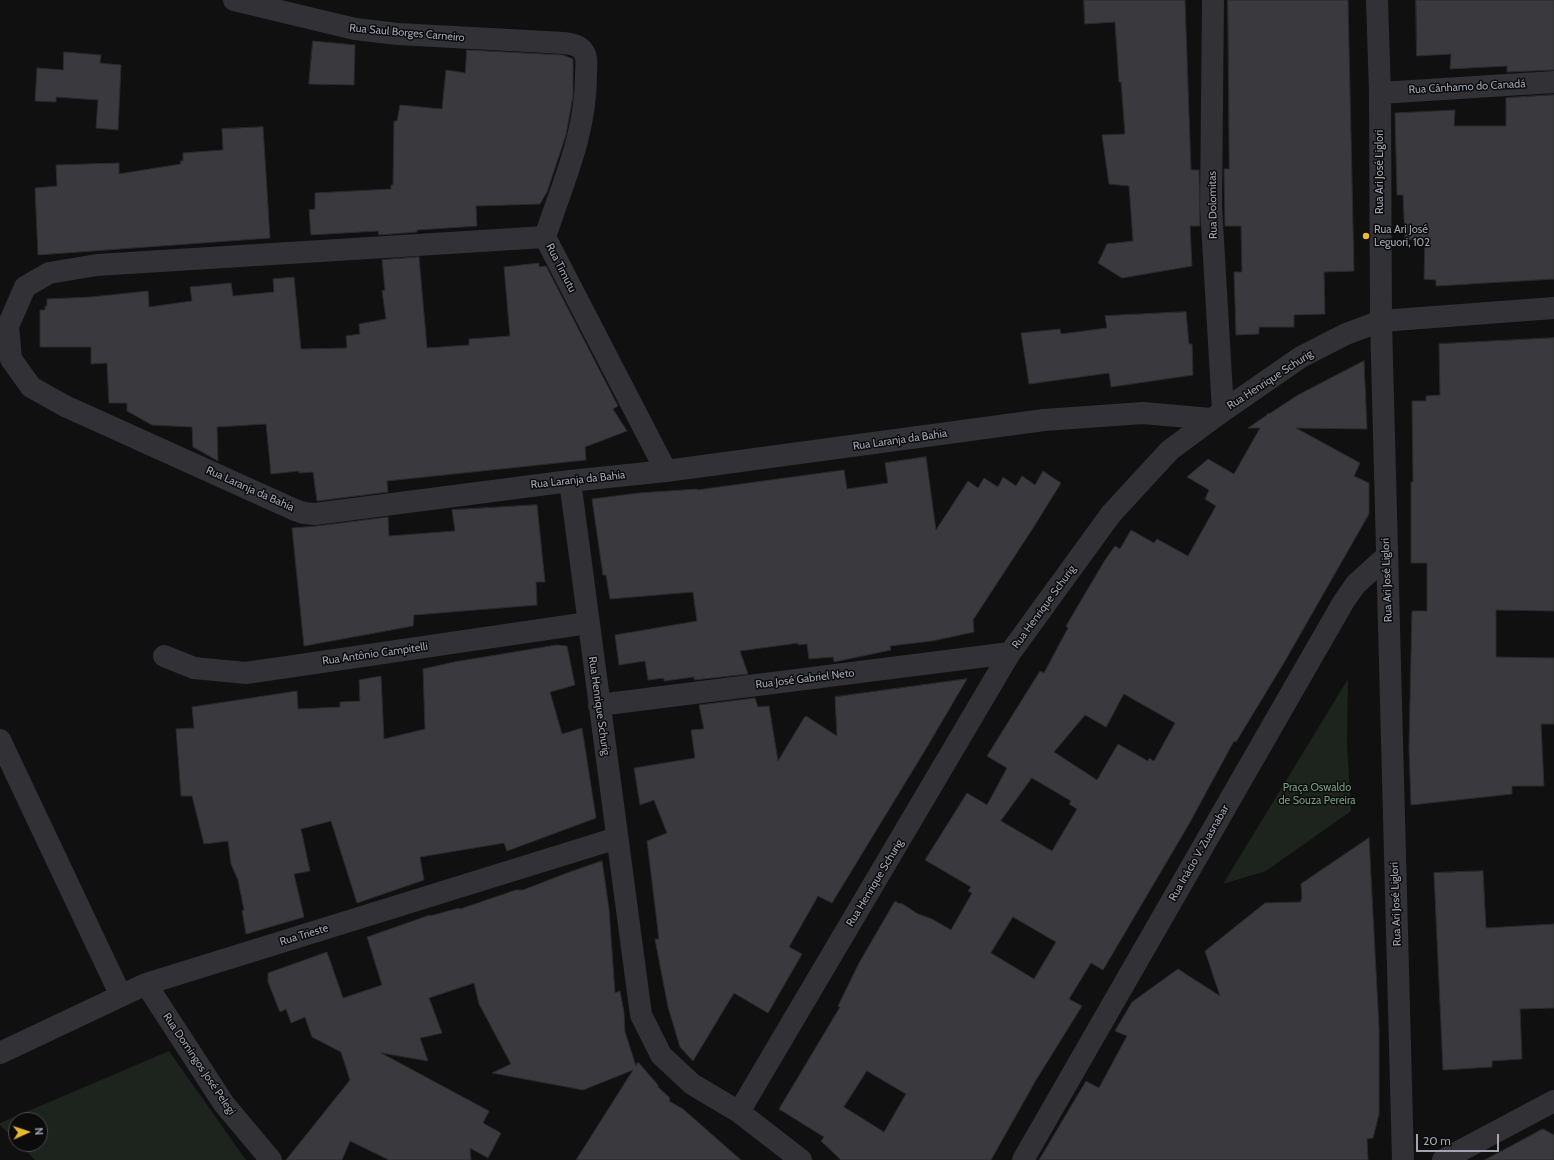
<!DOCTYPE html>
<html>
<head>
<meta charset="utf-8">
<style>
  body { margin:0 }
  #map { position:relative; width:1554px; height:1160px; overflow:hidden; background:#101011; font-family:Cabin,sans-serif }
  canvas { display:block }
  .north { position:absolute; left:8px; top:1112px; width:40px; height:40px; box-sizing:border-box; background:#0b0b0c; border:1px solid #47494e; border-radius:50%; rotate:87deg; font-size:11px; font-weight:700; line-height:16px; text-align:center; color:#a1a5b2 }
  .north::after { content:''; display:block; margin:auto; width:14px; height:18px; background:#ebb72e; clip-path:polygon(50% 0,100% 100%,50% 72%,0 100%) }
  .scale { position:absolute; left:1416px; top:1134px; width:83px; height:18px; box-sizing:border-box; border:2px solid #a1a5b2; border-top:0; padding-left:5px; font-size:12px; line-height:14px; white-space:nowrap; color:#a1a5b2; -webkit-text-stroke:3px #0b0b0c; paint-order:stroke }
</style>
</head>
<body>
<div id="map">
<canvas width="1554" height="1160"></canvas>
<div class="north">N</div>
<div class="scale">20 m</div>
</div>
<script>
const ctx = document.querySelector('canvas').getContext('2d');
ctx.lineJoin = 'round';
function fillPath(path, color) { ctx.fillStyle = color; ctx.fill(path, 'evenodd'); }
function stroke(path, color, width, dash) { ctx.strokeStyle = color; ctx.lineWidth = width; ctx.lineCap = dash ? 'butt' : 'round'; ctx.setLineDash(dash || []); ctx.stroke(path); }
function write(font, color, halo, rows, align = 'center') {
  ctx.font = font + ' Cabin,sans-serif'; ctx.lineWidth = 3; ctx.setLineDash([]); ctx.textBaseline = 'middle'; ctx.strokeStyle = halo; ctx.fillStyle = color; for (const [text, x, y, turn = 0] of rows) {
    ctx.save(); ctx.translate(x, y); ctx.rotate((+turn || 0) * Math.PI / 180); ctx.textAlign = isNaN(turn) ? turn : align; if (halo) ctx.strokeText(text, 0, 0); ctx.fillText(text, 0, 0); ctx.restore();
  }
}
const green = new Path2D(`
  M1348,679L1347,744L1351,811L1266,871L1223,884Z
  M169,1051L246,1160H35L19,1144H40V1120H16V1141L0,1125V1123Z`);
const building = new Path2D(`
  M1084,0H1185L1191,170H1199L1200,226H1190L1192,266L1122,278L1098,263L1107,244L1133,241L1129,186L1109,184L1102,135L1125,134L1121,82H1119L1115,22L1085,24Z
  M1228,0H1348L1354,271L1324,272L1325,314L1294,315V327H1259V334L1236,335L1234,272H1242L1241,226H1225L1224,169H1229Z
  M1416,0H1554V70L1507,72V66L1450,69L1451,54L1417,56Z
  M313,41L355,45L354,85L309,84Z
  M467,50L563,55L573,59V96L566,135L547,192L540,204L476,206L477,226L417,230V232L379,235L378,231L311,235L309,210L315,209V193L391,189V185H393L394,121H397L400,105L442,109L446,70L465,73Z
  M64,52L101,55L100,63L121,65L118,130L96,128L98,100L56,97V102L35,101L37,68L63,70Z
  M1554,95V279L1436,286V280L1424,279L1425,239L1405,240L1403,195H1397L1395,113L1455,110L1454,126H1506V98Z
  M263,127L270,238L38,255L35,188L57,186L56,165L119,163V174L181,164L180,161H183V153L223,150L222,129Z
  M419,257L427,348L469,345V339L510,336L504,267L539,263V267L546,266L618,406L613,409L627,431L585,447L586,460L387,481L388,492L317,501L313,472L299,473V471L271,474L266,424L217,427L218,461L193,447L192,427L152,425L127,411V403H109L107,363L91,364V347H40V310H45V306H47V299L91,297L148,291L149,307L192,301L190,287L231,283L233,296L274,292L273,279L294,277L301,349L347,348L346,336L360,334L359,324L386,319L382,291L385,290L382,260Z
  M1186,312L1189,344H1192L1193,375L1111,387L1109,373L1029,384L1021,333L1060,329L1061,334L1107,328L1105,316Z
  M1554,338V611L1496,610V657L1554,658V724H1541L1544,786H1512V794L1411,805L1409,747L1412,611H1427V563H1411V482H1413L1412,401H1426V396L1440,395L1439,344Z
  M1364,361L1367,429L1296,428L1360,463L1354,476L1369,483V514L1285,661L1236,742L1234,741L1189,824L1103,970L1091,963L1069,999L1082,1006L1036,1080L991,1160H841L821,1141L824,1137L779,1109L840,1007L838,1006L859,963L895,901L900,904L901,903L918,914L932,919L951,930L972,893L968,891L971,887L925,860L967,793L987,805L1007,768L987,756L1040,671L1044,673L1068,628L1066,626L1105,560L1115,546L1120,549L1131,530L1154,543L1157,539L1188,556L1216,506L1205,499L1209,490L1187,477L1208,459L1234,474L1260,428H1248L1267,415L1268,413L1269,414L1298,395ZM1124,694L1175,723L1154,761L1149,758L1148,761L1118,744L1097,780L1054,752L1085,715L1106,727ZM1032,778L1071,801L1069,804L1077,809L1052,851L1001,821ZM1013,917L1056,942L1034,979L991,953ZM867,1071L906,1094L884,1132L844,1107Z
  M926,457L936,530L968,481L978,488L984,478L998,487L1003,477L1016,486L1022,476L1035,485L1043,471L1061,483L1035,525L973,620L974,632L932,641L890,646L891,650L834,662L833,657L809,659L807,644L798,645V643L740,651L748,674L694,680V677L664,681V678L648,680L645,661L619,665L615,635L697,621L693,592L610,599L606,575H603L592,499L639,493L697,489V490L844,470L847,489L888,483L885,463Z
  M537,505L545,582H536L537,605L414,615L413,626L304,646L292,528L317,526L388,517L389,536L455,531L452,510Z
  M557,645L567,646L575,685L550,692L562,734L582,728L596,818L507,851L504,843L420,857L424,880L357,903L331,821L301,829L310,871L294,874L304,917L246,934L242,911L244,910L238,880L231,864L228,841L204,844L192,796H181L176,729L194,728L192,707L297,691L298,709L340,707V702L360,701L359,680L381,676L384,739L425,729L423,669L454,662Z
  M967,679L924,752L832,903L818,896L789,947L802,954L768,1013L734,993L693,1061L680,1047L668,1007L655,939H659L647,841L667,833L654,800L640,805L634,768L695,758L691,730L704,729L699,705L755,698L758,707L769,706L778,761L804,718L806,716L837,736L835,697Z
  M1369,838L1379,1028V1114L1373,1138L1367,1139L1368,1160H1039L1086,1081L1099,1088L1127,1036L1115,1031L1132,1002L1178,969L1220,996L1205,951L1265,903L1301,902V899H1302L1301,884Z
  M602,861L609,909L615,993L620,991L624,1012L625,1032L636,1066L638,1062L658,1085V1087L670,1098L669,1101L683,1109L741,1160H576L633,1070L583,1090L492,1073L511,1064L479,1004L474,983L429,998L442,1033L420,1038L428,1061L381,1053L489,1111L483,1123L501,1133L488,1158L470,1148L471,1160H389L350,1141L342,1160H286L350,1080L341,1052L312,1037L305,1017L291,1023L286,1009L280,1012L268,982V973L327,952L343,998L382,985L367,937L430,915V916L459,908L460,909L516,890H523L567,873Z
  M1483,871L1486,928L1554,924V1008L1520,1009L1522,1059L1492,1061V1067L1443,1070L1434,873Z
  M1543,1129L1554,1135V1160H1485Z`);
const minor = new Path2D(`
  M234,0L355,29L398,34L564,43C570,44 579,45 583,51C588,57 586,67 586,75C586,134 563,182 545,237L666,471
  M1213,0L1211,206L1223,411
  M1377,0L1380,93L1381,321L1403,1160
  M1380,93L1554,82
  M545,237L97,265L49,273L25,287L8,326L11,359L31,387L65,406L295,510L304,513L315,514L570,481L666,471L1044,420L1143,413L1211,419
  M570,481L641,1015L661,1055L692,1084L739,1112L801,1160
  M164,656L194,668L246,673L588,623
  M599,705L1010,653
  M0,740L121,996
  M146,984L224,1104L271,1160
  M0,1053L146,984L617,838
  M739,1112L1010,653L1111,514L1170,450L1223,411L1301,357L1346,334L1381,321L1554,308
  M1023,1160L1344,601L1356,584L1387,556
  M1443,1160L1554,1101`);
const markers = [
  [1366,236,4,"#ebb72e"]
];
const streetNames = [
  ["Rua Saul Borges Carneiro",407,33,5],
  ["Rua Cânhamo do Canadá",1467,87,-3],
  ["Rua Ari José Liglori",1380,172,-90],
  ["Rua Dolomitas",1213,205,-91],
  ["Rua Timutu",561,268,63],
  ["Rua Henrique Schurig",1270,380,-33],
  ["Rua Laranja da Bahia",900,440,-8],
  ["Rua Laranja da Bahia",578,480,-6],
  ["Rua Laranja da Bahia",250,489,24],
  ["Rua Ari José Liglori",1387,580,-92],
  ["Rua Henrique Schurig",1044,607,-54],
  ["Rua Antônio Campitelli",375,654,-8],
  ["Rua José Gabriel Neto",805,679,-7],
  ["Rua Henrique Schurig",599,706,82],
  ["Rua Inácio V. Zuasnabar",1199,853,-60],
  ["Rua Henrique Schurig",875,883,-59],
  ["Rua Ari José Liglori",1396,904,-92],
  ["Rua Trieste",304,935,-17],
  ["Rua Domingos José Pelegi",199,1064,56]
];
const poiNames = [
  ["Rua Ari José",1374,230],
  ["Leguori, 102",1374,243]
];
const parkNames = [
  ["Praça Oswaldo",1317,788],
  ["de Souza Pereira",1317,801]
];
fillPath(green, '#1c241d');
fillPath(building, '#3a3a3e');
stroke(building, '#2a2a2d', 1);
stroke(minor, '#313136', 22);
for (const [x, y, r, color] of markers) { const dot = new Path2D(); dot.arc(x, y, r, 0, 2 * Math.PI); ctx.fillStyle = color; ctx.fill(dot); stroke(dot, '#0b0b0c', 1.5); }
write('11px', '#a1a5b2', '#0b0b0c', streetNames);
write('11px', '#a1a5b2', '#0b0b0c', poiNames, 'left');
write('11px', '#799c7d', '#0b0b0c', parkNames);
</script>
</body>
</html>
